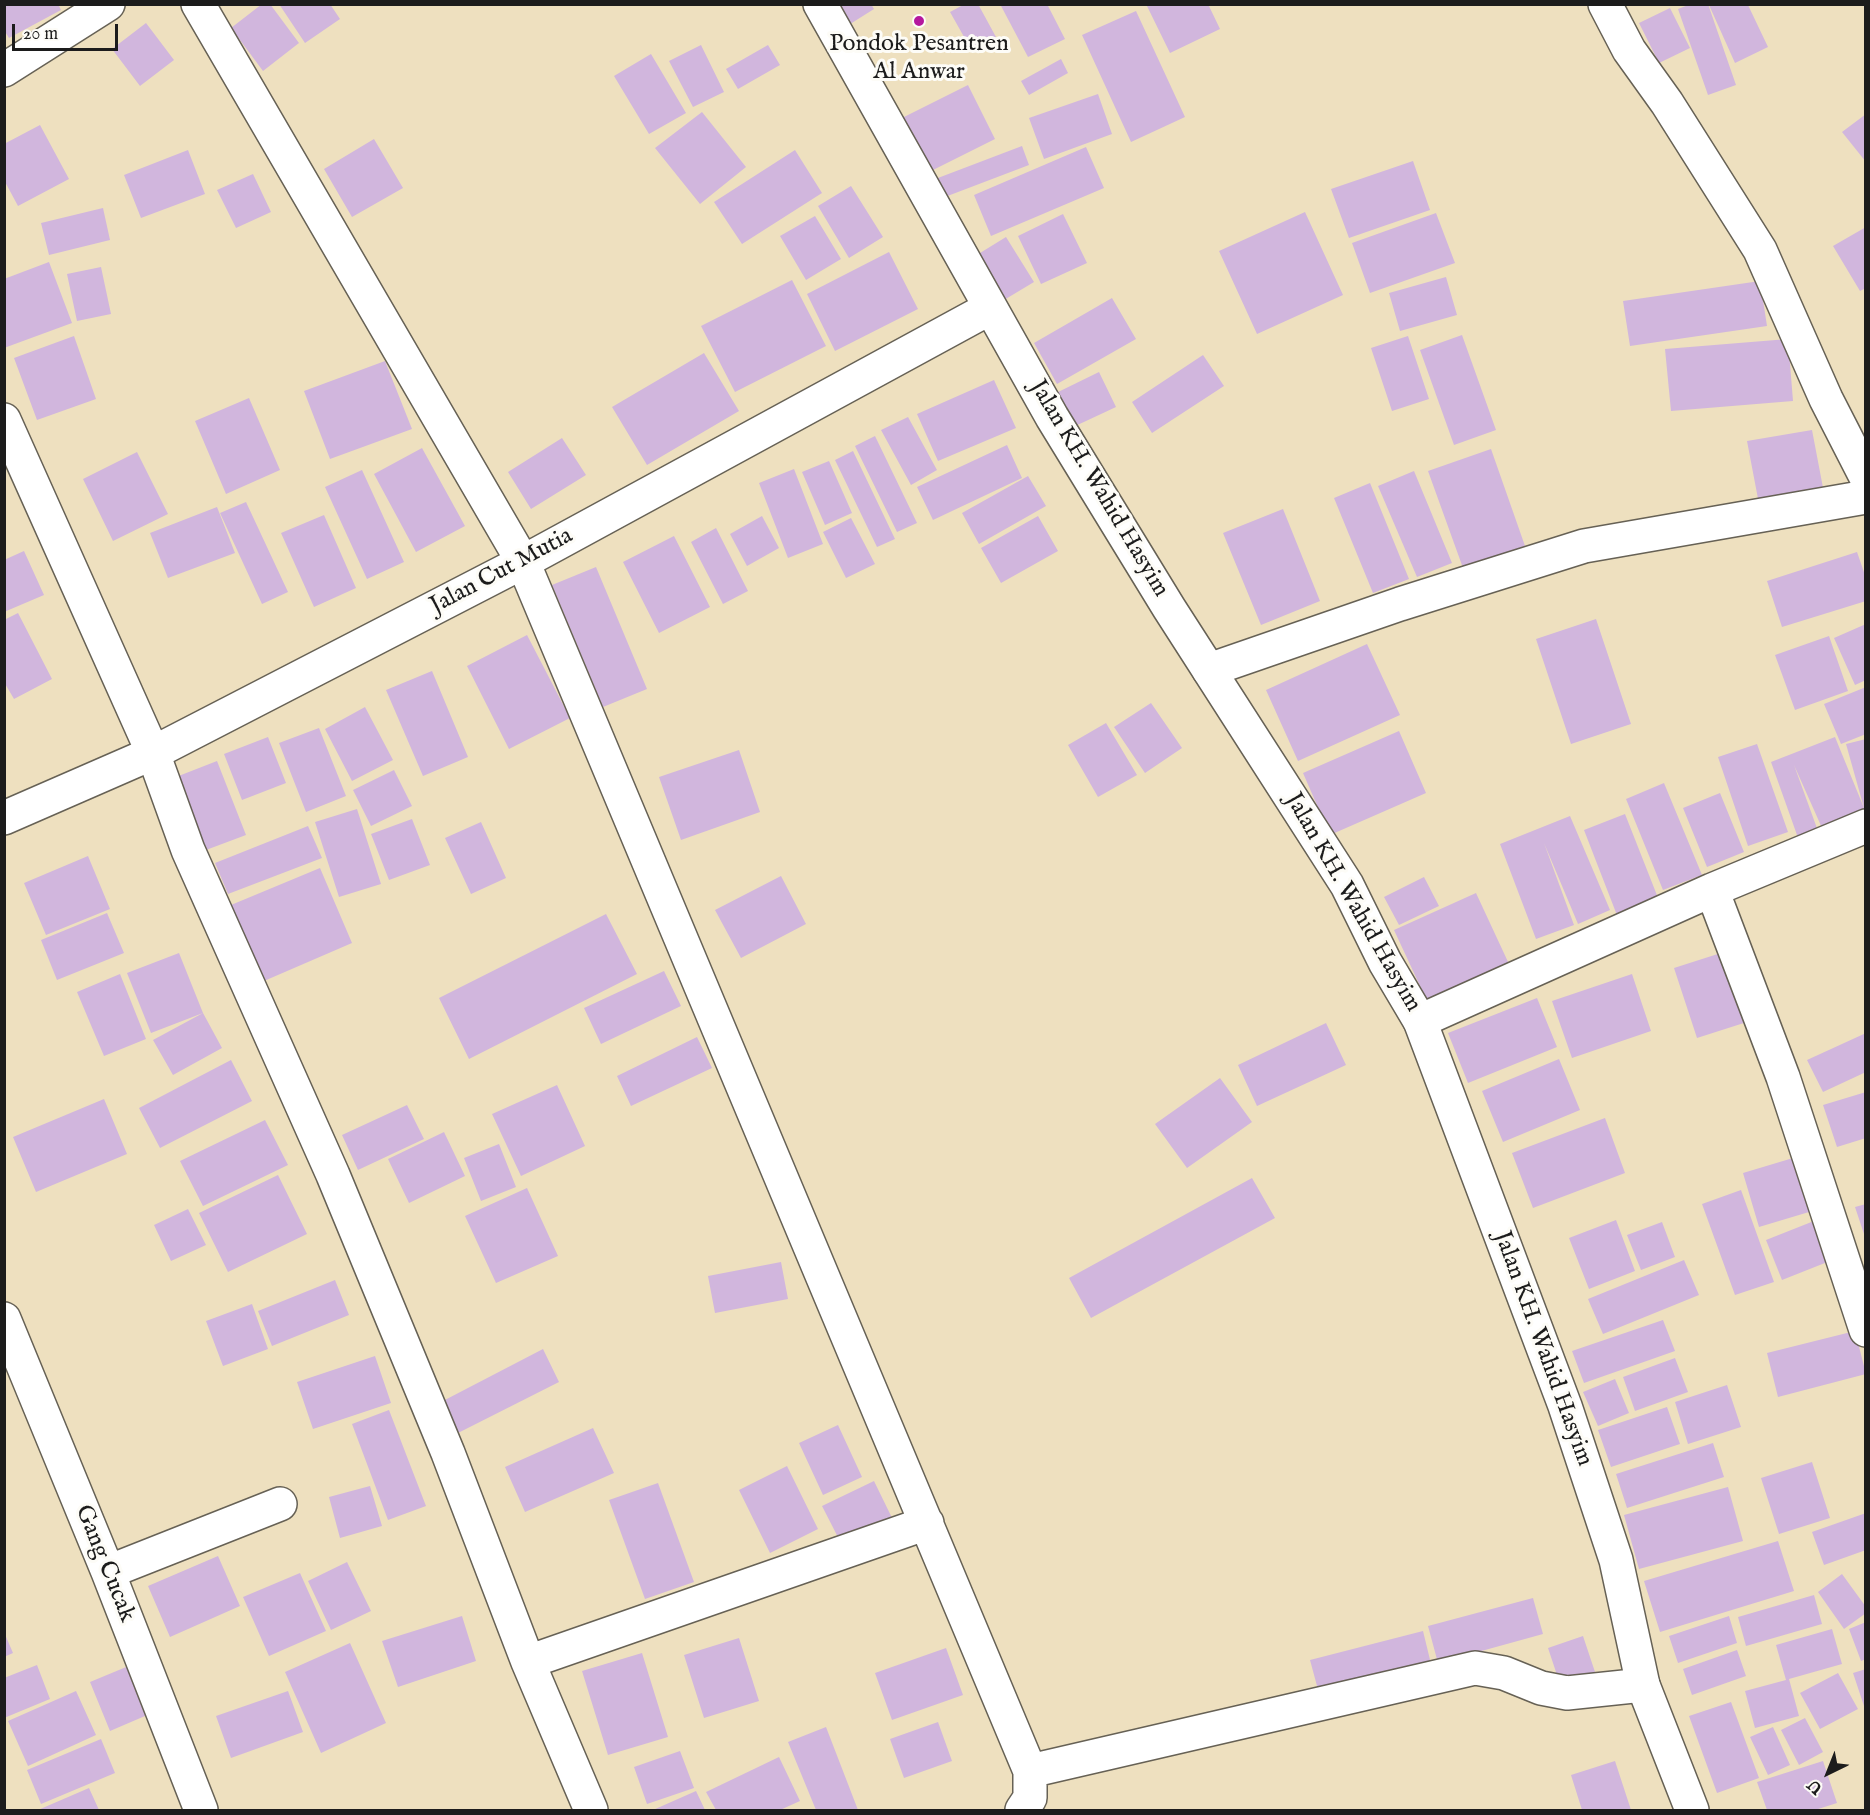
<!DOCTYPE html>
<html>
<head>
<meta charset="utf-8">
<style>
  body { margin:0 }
  #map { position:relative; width:1870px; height:1815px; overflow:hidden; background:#eee0bf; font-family:"IM FELL English",serif }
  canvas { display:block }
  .frame { position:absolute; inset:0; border:6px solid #1c1c1c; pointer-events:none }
  .north { position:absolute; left:1798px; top:1743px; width:60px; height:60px; -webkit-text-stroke:4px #fdfcf7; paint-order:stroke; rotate:223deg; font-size:16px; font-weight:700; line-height:24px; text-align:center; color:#1c1c1c }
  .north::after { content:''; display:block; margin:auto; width:21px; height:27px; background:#1c1c1c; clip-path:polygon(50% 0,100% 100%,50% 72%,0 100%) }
  .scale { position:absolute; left:12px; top:24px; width:106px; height:27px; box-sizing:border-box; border:3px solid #1c1c1c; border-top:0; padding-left:8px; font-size:18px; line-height:21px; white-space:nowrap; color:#1c1c1c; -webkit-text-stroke:4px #fdfcf7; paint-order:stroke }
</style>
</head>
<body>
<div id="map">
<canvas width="1870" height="1815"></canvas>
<div class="frame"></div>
<div class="north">U</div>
<div class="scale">20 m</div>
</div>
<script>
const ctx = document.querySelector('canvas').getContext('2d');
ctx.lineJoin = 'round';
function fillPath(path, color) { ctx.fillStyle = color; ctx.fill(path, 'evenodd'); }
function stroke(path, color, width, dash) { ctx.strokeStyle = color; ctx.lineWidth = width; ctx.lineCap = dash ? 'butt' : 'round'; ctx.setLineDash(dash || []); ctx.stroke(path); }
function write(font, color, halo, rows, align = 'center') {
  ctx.font = font + ' "IM FELL English",serif'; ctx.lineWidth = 6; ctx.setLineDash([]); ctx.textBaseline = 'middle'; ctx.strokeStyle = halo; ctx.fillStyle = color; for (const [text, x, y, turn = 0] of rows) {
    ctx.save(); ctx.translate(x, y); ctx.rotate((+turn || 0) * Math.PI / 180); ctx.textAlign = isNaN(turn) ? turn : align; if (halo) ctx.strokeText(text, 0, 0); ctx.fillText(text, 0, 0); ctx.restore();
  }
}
const building = new Path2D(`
  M4,4H58L61,10L9,38L4,30Z
  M262,4H270L299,43L263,71L231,28Z
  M279,4H330L340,19L305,43Z
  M834,4H871L874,9L847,26Z
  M965,4H978L996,37L972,51L950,12Z
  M1000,4H1047L1065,39L1028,57Z
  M1146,4H1208L1220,29L1170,53Z
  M1691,4H1708L1736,85L1708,95L1678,9Z
  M1709,5H1748L1768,47L1735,63Z
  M1670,8L1690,48L1659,63L1639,23Z
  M1136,11L1185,117L1131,142L1082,35Z
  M146,23L174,60L140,86L112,49Z
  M701,45L724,92L693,107L669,61Z
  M768,45L780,65L738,89L726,69Z
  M651,54L686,113L649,134L614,76Z
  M1061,59L1068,73L1029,95L1021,81Z
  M968,85L995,139L929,172L902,118Z
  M1098,94L1112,134L1044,159L1029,118Z
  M702,112L746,167L700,204L655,148Z
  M1866,114V162L1842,132Z
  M40,125L69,179L18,206L4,180V144Z
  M374,139L403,188L352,217L324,169Z
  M1022,146L1029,165L937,200L930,181Z
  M1086,147L1104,188L991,236L974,195Z
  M188,150L205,194L141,218L124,175Z
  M795,150L822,193L742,244L714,202Z
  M1413,161L1430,210L1349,238L1331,189Z
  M253,174L271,212L236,228L217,190Z
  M851,186L883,237L849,258L818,206Z
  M103,208L110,240L49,255L41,223Z
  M1305,212L1343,295L1257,334L1219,251Z
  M1436,213L1455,263L1370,293L1352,243Z
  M1063,214L1087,263L1041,284L1018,236Z
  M815,216L841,259L806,280L780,236Z
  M1866,227V288L1860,291L1833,246Z
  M1006,237L1034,282L994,306L967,261Z
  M889,252L918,309L835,351L807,294Z
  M49,262L72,323L4,348V279Z
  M101,267L111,314L77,321L67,274Z
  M1446,277L1457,315L1400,331L1389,293Z
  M792,280L826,346L735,392L701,326Z
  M1760,281L1767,326L1630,346L1623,301Z
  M1112,298L1136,339L1057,384L1034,343Z
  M1462,335L1496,430L1454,445L1420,350Z
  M74,336L96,399L37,420L14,358Z
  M1408,336L1429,399L1392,411L1371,348Z
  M1788,339L1793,401L1671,411L1665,349Z
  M704,353L739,411L647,465L612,407Z
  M1203,355L1224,386L1152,433L1132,402Z
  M385,361L412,429L330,459L304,391Z
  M1099,372L1116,407L1071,428L1054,394Z
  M994,380L1016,428L938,461L917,414Z
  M249,398L280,470L226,494L195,421Z
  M908,417L937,470L911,485L881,430Z
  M1812,430L1824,493L1759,504L1747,441Z
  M875,436L917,523L897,532L855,446Z
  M562,438L586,475L531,509L508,472Z
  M1007,445L1022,478L933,520L917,487Z
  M422,448L465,526L416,552L374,474Z
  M1491,449L1525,546L1463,568L1428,471Z
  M853,451L895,539L877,547L835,460Z
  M137,452L168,514L113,541L83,479Z
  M829,461L852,513L825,525L802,472Z
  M794,469L823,544L788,558L759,483Z
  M362,470L404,562L367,579L325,487Z
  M1414,471L1452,563L1417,577L1378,486Z
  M1028,476L1046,506L979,544L962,513Z
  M1370,483L1409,579L1373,593L1334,498Z
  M246,502L288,592L262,604L220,513Z
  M217,507L235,553L168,578L150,533Z
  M1283,509L1320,601L1261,625L1223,533Z
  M324,515L356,588L314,607L281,533Z
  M762,516L779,548L747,566L730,534Z
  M1038,516L1058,551L1001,583L981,548Z
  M851,518L875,564L846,578L823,532Z
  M716,528L748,591L723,604L691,542Z
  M674,536L710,607L659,633L623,562Z
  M24,551L44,595L4,612V560Z
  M1857,552L1866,578V601L1782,627L1767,581Z
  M596,567L647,689L603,707L552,585Z
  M18,613L52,679L14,699L4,682V620Z
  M1596,619L1631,724L1571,744L1536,639Z
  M1866,624V680L1855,685L1834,638Z
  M527,635L570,718L509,749L467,666Z
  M1829,636L1848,691L1795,710L1775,655Z
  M1367,644L1400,715L1298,761L1266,690Z
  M432,671L468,757L423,776L386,690Z
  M1866,687V734L1841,744L1824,704Z
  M1151,703L1182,748L1145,773L1114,727Z
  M365,707L393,760L352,781L325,729Z
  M1106,723L1137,775L1098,797L1068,745Z
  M319,728L346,796L306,812L279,743Z
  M1399,731L1426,793L1330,835L1303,773Z
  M268,737L286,783L242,800L224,754Z
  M1835,737L1864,808L1846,744L1866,739V810L1822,828L1794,765L1822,842L1802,849L1771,762Z
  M1757,744L1788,832L1748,846L1718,757Z
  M739,750L760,812L681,840L659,777Z
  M217,761L246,835L206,850L176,777Z
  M394,770L412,806L371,826L353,790Z
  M1664,783L1702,875L1663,890L1626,799Z
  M1720,793L1744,852L1707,867L1683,808Z
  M357,809L381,884L339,897L315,822Z
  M1625,814L1662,908L1620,923L1584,830Z
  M1570,816L1610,910L1578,924L1544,843L1574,925L1536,939L1500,844Z
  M412,819L430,865L389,880L371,834Z
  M481,822L506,878L471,894L445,838Z
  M308,826L322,858L228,894L215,863Z
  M88,856L110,909L46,935L24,883Z
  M320,868L352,943L264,981L231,905Z
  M781,876L806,924L741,958L715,910Z
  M1424,877L1439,906L1399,925L1384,897Z
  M1476,893L1509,964L1427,1001L1394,930Z
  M107,913L124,953L57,980L41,940Z
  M606,914L637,974L469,1059L439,998Z
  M1724,952L1747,1022L1697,1038L1674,968Z
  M179,953L203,1013L151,1033L127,973Z
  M664,971L681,1006L601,1044L584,1008Z
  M120,974L146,1039L104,1056L77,992Z
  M1632,974L1651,1031L1572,1058L1552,1001Z
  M1537,998L1557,1047L1468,1083L1448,1033Z
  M203,1013L222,1048L173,1075L153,1040Z
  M1326,1023L1346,1065L1257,1106L1238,1065Z
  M1866,1033V1072L1823,1092L1807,1060Z
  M697,1037L712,1068L631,1106L617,1076Z
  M1559,1059L1580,1110L1503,1142L1482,1091Z
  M231,1060L252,1101L160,1148L139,1108Z
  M1220,1078L1252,1122L1187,1168L1155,1124Z
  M557,1085L585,1146L521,1176L492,1114Z
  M1866,1092V1138L1837,1147L1823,1105Z
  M104,1099L127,1154L36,1192L13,1137Z
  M407,1105L424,1139L358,1170L342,1135Z
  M1605,1118L1625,1173L1533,1208L1512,1153Z
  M265,1120L288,1165L203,1206L180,1161Z
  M444,1132L465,1176L409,1203L388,1159Z
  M499,1144L516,1187L481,1201L464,1158Z
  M1803,1155L1819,1209L1759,1227L1743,1173Z
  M278,1175L307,1234L228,1272L199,1213Z
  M1252,1178L1275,1218L1091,1318L1069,1278Z
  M527,1188L558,1256L496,1283L465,1216Z
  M1741,1190L1774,1282L1735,1295L1702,1204Z
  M1866,1204V1237H1865L1855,1207Z
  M188,1209L206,1245L171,1261L154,1225Z
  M1819,1219L1835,1259L1782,1280L1766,1240Z
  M1616,1220L1635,1271L1589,1289L1569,1238Z
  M1662,1222L1675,1257L1641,1270L1627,1235Z
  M1684,1260L1699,1295L1603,1334L1588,1299Z
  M781,1262L788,1299L715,1313L708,1276Z
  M335,1280L349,1315L272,1346L258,1311Z
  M252,1304L268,1349L223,1366L206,1321Z
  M1663,1320L1675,1351L1584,1383L1572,1351Z
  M1855,1331L1866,1374L1778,1397L1767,1353Z
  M543,1349L559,1382L458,1433L441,1402Z
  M375,1356L391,1403L313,1429L297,1382Z
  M1675,1358L1688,1392L1635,1411L1623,1377Z
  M1615,1379L1629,1413L1598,1426L1583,1392Z
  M1727,1385L1741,1427L1688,1444L1675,1402Z
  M1667,1407L1680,1444L1611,1467L1598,1430Z
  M389,1410L426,1506L388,1520L352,1424Z
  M838,1425L862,1477L823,1495L799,1443Z
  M593,1428L614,1473L525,1512L505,1467Z
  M1713,1443L1724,1477L1627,1508L1616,1474Z
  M1812,1462L1830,1518L1779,1534L1761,1478Z
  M787,1466L818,1529L770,1553L739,1490Z
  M874,1481L894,1522L843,1547L822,1506Z
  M658,1483L694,1582L645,1599L609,1500Z
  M370,1486L382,1526L340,1538L329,1497Z
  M1728,1487L1743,1541L1639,1569L1624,1515Z
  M1866,1513V1550L1824,1565L1812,1532Z
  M1778,1541L1794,1591L1660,1632L1644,1581Z
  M218,1556L240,1606L170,1637L148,1586Z
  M347,1562L371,1611L331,1630L308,1581Z
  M300,1573L326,1631L269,1656L243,1597Z
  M1842,1574L1866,1607V1613L1844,1629L1818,1592Z
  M1814,1595L1822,1624L1746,1646L1738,1617Z
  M1533,1598L1543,1634L1438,1663L1428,1626Z
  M462,1616L476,1661L398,1687L382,1641Z
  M1729,1616L1737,1643L1678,1663L1669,1636Z
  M1866,1622V1659L1861,1661L1849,1629Z
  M1832,1629L1842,1664L1789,1679L1799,1716L1755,1728L1745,1691L1786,1680L1776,1645Z
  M1423,1631L1432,1668L1320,1697L1310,1660Z
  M4,1632L13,1653L4,1657Z
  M1583,1636L1596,1675L1561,1687L1548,1648Z
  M739,1638L759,1701L704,1718L684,1655Z
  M350,1643L386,1723L321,1753L285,1672Z
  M946,1648L963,1695L892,1720L875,1673Z
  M1737,1650L1746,1676L1692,1695L1683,1669Z
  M642,1653L668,1737L608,1755L582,1671Z
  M37,1665L50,1699L4,1718V1678Z
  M131,1665L152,1713L110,1731L90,1682Z
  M1866,1669V1709H1865L1853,1673Z
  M1838,1673L1858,1709L1820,1729L1800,1693Z
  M76,1691L96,1735L28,1766L8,1721Z
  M288,1691L303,1732L231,1758L216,1716Z
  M1731,1702L1759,1778L1717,1793L1689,1716Z
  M1805,1718L1823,1752L1799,1765L1781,1730Z
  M938,1722L952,1761L904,1778L890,1739Z
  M826,1727L858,1810H816L788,1742Z
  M1773,1727L1790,1765L1768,1775L1750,1737Z
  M101,1739L115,1773L41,1804L27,1770Z
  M680,1751L694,1788L647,1804L634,1767Z
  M779,1757L800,1801L780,1810H716L706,1792Z
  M1615,1761L1631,1810H1582L1571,1775Z
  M1823,1761L1837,1803L1815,1810H1767L1757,1782Z
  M89,1788L99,1810H38Z
  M696,1791L705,1810H653Z`);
const street = new Path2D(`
  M198,4L523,562L1030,1771V1798L1022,1810
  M1605,4L1629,50L1667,103L1760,250L1826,399L1866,477
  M4,70L108,4
  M4,420L153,753L188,850L333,1175L448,1453L528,1662L591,1810
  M1209,670L1400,604L1584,546L1866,497
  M1712,890L1783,1077L1866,1330
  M1420,1021L1712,890L1866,826
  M4,1319L108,1572L201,1810
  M108,1572L280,1504
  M528,1662L927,1523
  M1030,1771L1475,1668L1504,1673L1541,1688L1567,1693L1643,1685`);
const secondary = new Path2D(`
  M820,4L1052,417L1169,608L1347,885L1385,962L1420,1021L1565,1406L1616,1560L1643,1685L1692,1810
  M4,818L153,753L523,562L990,308`);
const markers = [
  [919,21,6,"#b5179e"]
];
const poiNames = [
  ["Pondok Pesantren",919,45],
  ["Al Anwar",919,73]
];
const streetNames = [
  ["Jalan KH. Wahid Hasyim",1098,489,59],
  ["Jalan Cut Mutia",502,572,-28],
  ["Jalan KH. Wahid Hasyim",1352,903,60],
  ["Jalan KH. Wahid Hasyim",1542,1349,70],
  ["Gang Cucak",104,1564,68]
];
fillPath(building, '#d1b6dd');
stroke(street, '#666155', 36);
stroke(secondary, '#666155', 36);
stroke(street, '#fff', 33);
stroke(secondary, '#fff', 33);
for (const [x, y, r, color] of markers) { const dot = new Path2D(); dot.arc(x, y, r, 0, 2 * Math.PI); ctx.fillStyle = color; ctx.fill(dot); stroke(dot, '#fdfcf7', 2); }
write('24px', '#1c1c1c', '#fdfcf7', poiNames);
write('24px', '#1c1c1c', '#fdfcf7', streetNames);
</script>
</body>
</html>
